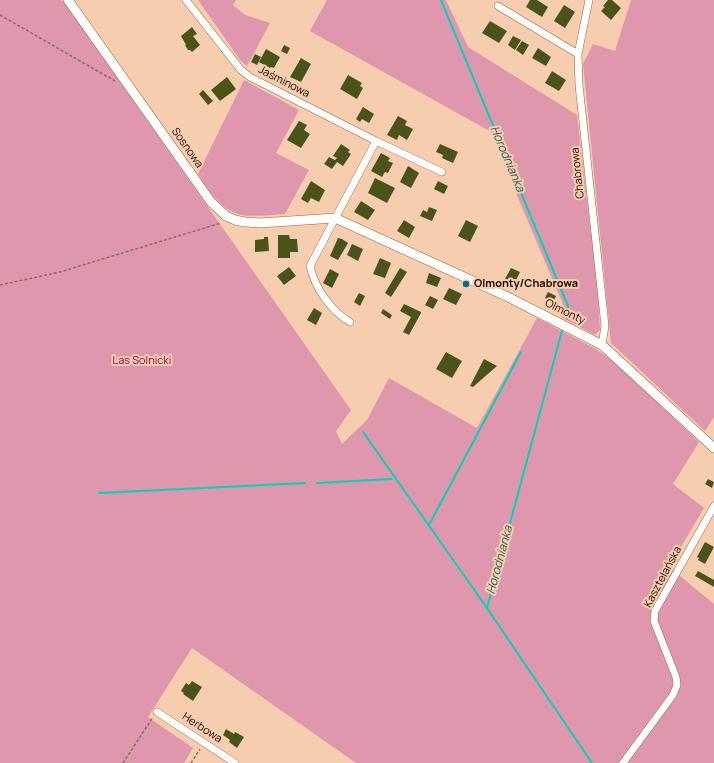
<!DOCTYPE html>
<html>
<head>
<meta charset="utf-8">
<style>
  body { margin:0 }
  canvas { display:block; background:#f6ceaf }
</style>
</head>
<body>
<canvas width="714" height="763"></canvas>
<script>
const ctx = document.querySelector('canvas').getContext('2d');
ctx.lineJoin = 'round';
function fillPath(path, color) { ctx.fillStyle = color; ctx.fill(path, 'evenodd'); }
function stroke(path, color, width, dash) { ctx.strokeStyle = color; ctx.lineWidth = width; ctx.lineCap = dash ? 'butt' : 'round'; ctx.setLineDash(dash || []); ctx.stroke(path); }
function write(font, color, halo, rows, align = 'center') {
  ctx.font = font + ' Manrope,sans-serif'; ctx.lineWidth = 4; ctx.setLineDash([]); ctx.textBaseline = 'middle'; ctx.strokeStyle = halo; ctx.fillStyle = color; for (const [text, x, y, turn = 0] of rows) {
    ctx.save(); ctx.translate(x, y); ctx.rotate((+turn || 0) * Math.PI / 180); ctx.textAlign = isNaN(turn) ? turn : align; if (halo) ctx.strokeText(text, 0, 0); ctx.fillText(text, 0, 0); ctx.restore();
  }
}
const green = new Path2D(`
  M0,0H62L351,410L336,431L342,444L367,420L389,378L477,428L537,318L596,349L615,363L699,442L673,484L704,508L669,567L714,604V763H356L192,648L148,717L193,748L184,763H0Z
  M198,0H236L233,5L245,15L270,23L247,66L241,61Z
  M327,0H446L468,47L577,115L598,292L600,330L595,335L561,317L565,309L516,193L493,133L310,31Z
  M631,0H714V417L705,431L611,343L583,64L593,44L615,51Z
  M244,80L299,110L276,153L309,170L285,214C274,215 251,217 242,215C221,211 209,190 198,174Z`);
const stream = new Path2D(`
  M441,0L568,306L567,319
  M562,331L487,608L592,763
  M363,432L487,608
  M317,483L392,479
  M99,493L305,483
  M429,525L521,352`);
const building = new Path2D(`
  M530,0H537L548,7L542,17L526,7Z
  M608,0H612L621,8L611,20L601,11L605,7L603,6Z
  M564,5L575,12L565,28L554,21Z
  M490,21L507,31L499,43L482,33Z
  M192,27L197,34L193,36L200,45L192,52L190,50H188L185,45H186L181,36Z
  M513,36L521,40L515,50L508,45Z
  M522,41L529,45L523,55L516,50Z
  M284,45L290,48L287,54L281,51Z
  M538,48L551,57L546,66L532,58Z
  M266,49L280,57L274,68L271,67L270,68L259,62Z
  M255,54L261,57L257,65L251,62Z
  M301,58L311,64L301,82L290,77Z
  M552,71L566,80L559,91L545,83Z
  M348,75L362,83L360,86L363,88L357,99L340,89Z
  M227,77L236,89L220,101L211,90Z
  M203,90L213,101L208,105L199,94Z
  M363,107L374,114L369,123L362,119L360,122L356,119Z
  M398,116L407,121L405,125L413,129L407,140L399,135L397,140L387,135Z
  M299,121L307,125L304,130L310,134L301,148L287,140Z
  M341,144L350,150L348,152L351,154L343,166L337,162L332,169L324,164L329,157L335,160L337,158L333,156Z
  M440,144L458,152L453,163L442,158L443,155L436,152Z
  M381,153L390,158L388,161L393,163L388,173L385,172L382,177L371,171Z
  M408,166L419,173L411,188L400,182Z
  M375,178L395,188L387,203L368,193Z
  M311,181L325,190L319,202L311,198L308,203L301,199Z
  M438,181L448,186L444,194L434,189Z
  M361,201L375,210L368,220L354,212Z
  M429,207L437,210L432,221L420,216L423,210L427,212Z
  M404,220L415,227L409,238L397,231Z
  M466,220L478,226L470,242L458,236Z
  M278,235H289L290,239H297L298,252H290V258H278Z
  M264,237H268L269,251L255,252V240L264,239Z
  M338,238L342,239L348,243L338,260L330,256Z
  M352,244L363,249L358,261L347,255Z
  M380,258L391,263L385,278L373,274Z
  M289,267L296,276L284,285L277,276Z
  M400,268L407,272L391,297L385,293Z
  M511,268L520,272L514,284L505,279Z
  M330,269L339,274L332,288L323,283Z
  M429,273L441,278L437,287L426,283Z
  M449,288L462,294L456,305L443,299Z
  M548,292L556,296L553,302L545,298Z
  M359,293L365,296L360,306L354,302Z
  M430,296L438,300L433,309L425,305Z
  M404,304L421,312V313L409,335L403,332L411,317L400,311Z
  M314,308L322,313L316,325L307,320Z
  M383,309L392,315L390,319L381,313Z
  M446,352L462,361L452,378L436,369Z
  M484,359L497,366L473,387L470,386Z
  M708,479L714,482L712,488L705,484Z
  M705,542L714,547L705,564L698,560L699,558L697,557Z
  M698,571L714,580V587L695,576Z
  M192,681L202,687L193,701L183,694L184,693L181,691L186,683L189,685Z
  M226,729L234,734L235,732L244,737L237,748L229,742L230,740L223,735Z`);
const path = new Path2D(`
  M0,15L115,81
  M0,285L60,272L221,223
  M123,763L153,717
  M191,763L200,749`);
const minor = new Path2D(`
  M186,0L241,70L250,77L376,141L442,172
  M589,0L578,54L579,85L605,326L602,345
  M498,6L578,54
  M350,322C330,310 315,288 310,266L376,141
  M157,712L235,763
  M623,763L673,695L677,685L676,677L654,621L655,611L714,506`);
const tertiary = new Path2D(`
  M68,0L211,202L226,216L235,220L245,222L260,223L335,218L508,297L602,345L714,448`);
const markers = [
  [466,284,4,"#086998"]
];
const streetNames = [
  ["Jaśminowa",284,82,27],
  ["Sosnowa",187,148,55],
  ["Chabrowa",578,173,-96],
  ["Olmonty",565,312,26],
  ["Kasztelańska",663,577,-62],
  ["Herbowa",202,728,33]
];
const poiNames = [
  ["Olmonty/Chabrowa",474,284]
];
const parkNames = [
  ["Las Solnicki",142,361]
];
const waterNames = [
  ["Horodnianka",507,159,67],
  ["Horodnianka",500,560,-75]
];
fillPath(green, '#df97ae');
stroke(stream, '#00d4b8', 2);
fillPath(building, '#4a541a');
stroke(minor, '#a06431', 8);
stroke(tertiary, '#a06431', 10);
stroke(path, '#8e6e5b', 1.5, [3, 2]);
stroke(minor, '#fff', 7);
stroke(tertiary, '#fff', 9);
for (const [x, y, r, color] of markers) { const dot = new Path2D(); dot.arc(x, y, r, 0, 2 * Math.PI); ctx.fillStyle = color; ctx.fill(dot); stroke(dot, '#f6ceaf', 1.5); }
write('11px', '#1d0700', '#f6ceaf', streetNames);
write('bold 11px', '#1d0700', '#f6ceaf', poiNames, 'left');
write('11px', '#91004d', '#f6ceaf', parkNames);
write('italic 12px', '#206256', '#f6ceaf', waterNames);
</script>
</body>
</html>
